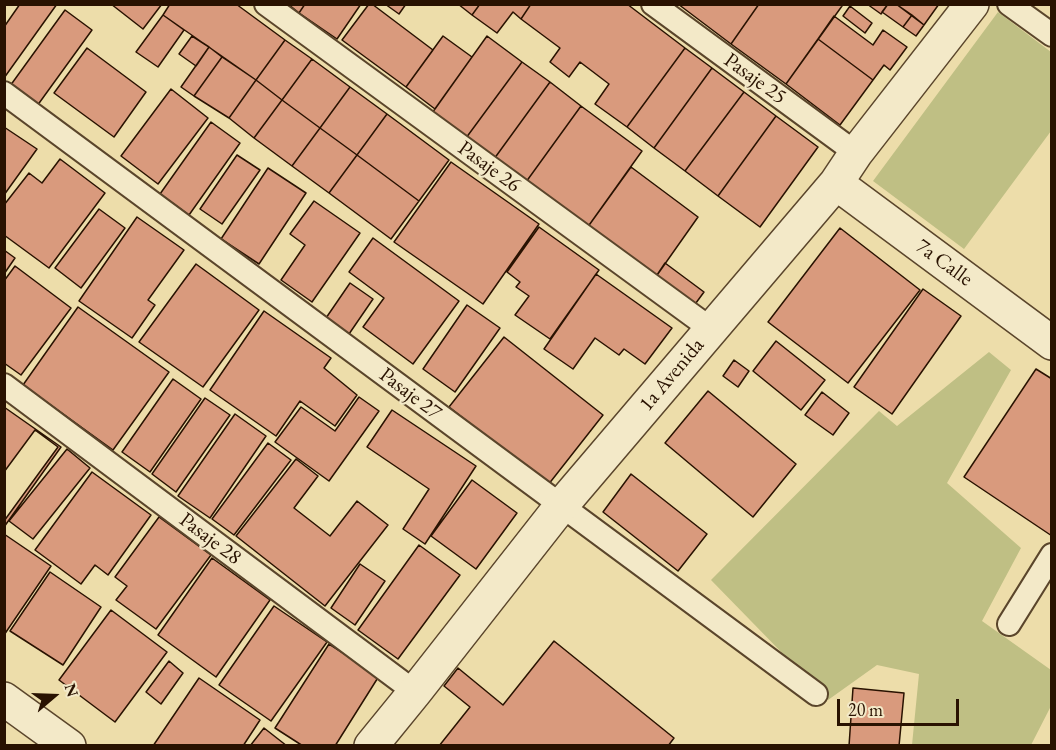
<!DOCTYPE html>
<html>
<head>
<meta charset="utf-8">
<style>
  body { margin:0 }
  #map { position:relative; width:1056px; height:750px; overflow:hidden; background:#edddaa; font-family:"EB Garamond",serif }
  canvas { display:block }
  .frame { position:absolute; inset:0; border:6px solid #291201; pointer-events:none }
  .north { position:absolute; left:24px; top:666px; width:60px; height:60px; -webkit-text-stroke:4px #f3e9c8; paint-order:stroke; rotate:71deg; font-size:16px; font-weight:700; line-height:24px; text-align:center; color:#291201 }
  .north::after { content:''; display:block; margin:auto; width:21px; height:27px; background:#291201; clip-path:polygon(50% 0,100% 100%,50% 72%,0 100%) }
  .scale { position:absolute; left:837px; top:699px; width:122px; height:27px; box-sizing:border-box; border:3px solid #291201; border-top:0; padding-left:8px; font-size:18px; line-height:21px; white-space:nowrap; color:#291201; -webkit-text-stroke:4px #f3e9c8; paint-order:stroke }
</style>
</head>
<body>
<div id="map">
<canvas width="1056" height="750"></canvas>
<div class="frame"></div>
<div class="north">N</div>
<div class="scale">20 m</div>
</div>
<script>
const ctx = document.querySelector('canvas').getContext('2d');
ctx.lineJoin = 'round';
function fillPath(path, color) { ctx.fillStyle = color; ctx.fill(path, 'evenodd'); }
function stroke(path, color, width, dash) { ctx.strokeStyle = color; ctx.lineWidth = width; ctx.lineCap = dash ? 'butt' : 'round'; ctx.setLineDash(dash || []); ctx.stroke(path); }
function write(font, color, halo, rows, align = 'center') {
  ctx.font = font + ' "EB Garamond",serif'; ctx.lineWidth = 4.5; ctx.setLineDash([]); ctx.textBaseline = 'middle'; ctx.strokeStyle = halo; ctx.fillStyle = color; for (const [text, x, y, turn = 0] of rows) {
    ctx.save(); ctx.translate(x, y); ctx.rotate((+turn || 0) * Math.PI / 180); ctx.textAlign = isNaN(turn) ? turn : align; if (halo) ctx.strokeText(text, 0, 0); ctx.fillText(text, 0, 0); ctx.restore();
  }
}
const green = new Path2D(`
  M998,12L1051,52V131L964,249L873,181Z
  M989,352L1011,370L947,483L1021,548L982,621L1051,670V706L1031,745H912L919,674L877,665L828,700L711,580L879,411L897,426Z`);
const building = new Path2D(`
  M20,4H57L4,78V27Z
  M111,4H162L143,29Z
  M170,4H236L285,40L256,80L163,15Z
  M288,4H305L299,13Z
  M305,4H361L337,39L299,13Z
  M369,4H372L433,50L406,87L342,40Z
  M385,4H406L399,14Z
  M458,4H480L472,15Z
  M480,4H531L521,19L513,12L497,33L472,15Z
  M531,4H627L685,48L627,127L595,104L609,84L580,62L569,77L550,62L560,48L521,19Z
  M678,4H759L731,44Z
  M759,4H840L842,6L786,84L731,44Z
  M867,4H888L881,14Z
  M888,4H896L912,15L903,27L882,12Z
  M896,4H939L924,25Z
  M850,6L872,23L865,33L843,16Z
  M65,10L92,30L37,106L10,86Z
  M163,15L184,30L158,67L136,52Z
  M912,15L924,25L916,36L903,27Z
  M834,16L873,45L883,30L907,47L890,70L884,65L873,80L818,39Z
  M192,36L209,47L196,66L179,54Z
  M443,36L472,57L435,109L406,87Z
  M487,36L522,62L466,138L432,113Z
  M818,39L873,80L840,125L786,84Z
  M285,40L312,59L282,100L256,80Z
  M209,47L222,57L194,96L181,87Z
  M87,48L146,92L114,137L54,93Z
  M685,48L712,68L654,148L627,127Z
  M222,57L256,80L229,118L194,96Z
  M312,59L350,87L320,128L282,100Z
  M522,62L550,82L494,159L466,138Z
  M712,68L744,92L685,171L654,148Z
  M256,80L282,100L254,138L229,118Z
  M550,82L581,106L526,182L494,159Z
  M350,87L387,114L357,155L320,128Z
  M171,89L208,118L158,184L121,156Z
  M744,92L776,116L718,196L685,171Z
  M282,100L320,128L292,166L254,138Z
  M581,106L642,151L587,228L526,182Z
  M387,114L449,160L419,201L357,155Z
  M776,116L818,147L760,227L718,196Z
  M211,122L240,143L189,215L160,194Z
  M4,127L37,149L4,195Z
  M320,128L357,155L329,193L292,166Z
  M237,155L260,170L222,224L200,209Z
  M357,155L419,201L391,239L329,193Z
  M60,159L105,193L49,268L4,235V205L29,173L42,183Z
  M451,162L539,224L483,304L394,242Z
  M631,167L698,217L655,278L587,228Z
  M268,168L306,193L259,264L221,239Z
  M314,201L360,233L312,302L281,280L305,245L290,234Z
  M99,209L125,228L81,288L55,268Z
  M137,217L184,250L148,300L155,305L132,338L79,301Z
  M539,227L599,270L550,339L515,315L529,296L516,287L520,282L507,272Z
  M840,228L920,290L848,383L768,322Z
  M373,238L459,301L413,364L363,327L384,298L349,272Z
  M4,250L15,258L4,274Z
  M665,263L704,292L693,307L655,278Z
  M196,264L259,310L203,387L139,342Z
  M15,266L71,308L21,375L4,363V281Z
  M596,274L672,328L645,364L624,349L619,355L595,338L573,369L544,349Z
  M350,283L373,299L349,334L326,318Z
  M923,289L961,316L892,414L854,387Z
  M467,305L500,328L455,392L423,369Z
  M78,307L169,372L113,450L23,385Z
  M264,311L331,358L324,368L357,395L335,426L300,401L276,436L210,390Z
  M504,337L603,415L548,485L449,407Z
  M776,341L825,380L801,410L753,371Z
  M734,360L749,371L738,387L723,376Z
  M1036,369L1052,379V536L964,477Z
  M173,379L201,399L150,472L122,452Z
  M708,391L796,464L753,517L665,443Z
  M822,392L849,413L833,435L805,415Z
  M359,397L379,411L329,481L275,442L301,407L335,431Z
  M205,398L230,415L176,492L152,474Z
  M4,407L61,447L4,527Z
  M392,410L476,466L425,544L403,529L429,489L367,447Z
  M235,414L266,436L210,518L178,496Z
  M35,430L58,447L4,521V472Z
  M268,443L291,460L234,535L212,519Z
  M67,449L90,468L33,539L9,521Z
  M296,459L318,476L294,508L330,536L357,501L388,525L325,606L236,536Z
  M92,472L151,515L108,575L95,565L81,584L35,550Z
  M631,474L707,534L678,571L603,512Z
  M472,480L517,513L476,569L431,536Z
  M159,517L211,555L156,629L116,600L127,586L115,577Z
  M4,534L51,566L4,635Z
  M419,545L460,575L398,659L358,630Z
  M212,558L270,600L216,677L158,635Z
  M360,564L385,581L355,625L331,608Z
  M50,572L101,607L63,665L10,631Z
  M274,606L327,642L271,721L219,685Z
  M111,610L167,652L115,722L59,680Z
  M554,641L674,738L668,746H439L470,707L444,686L458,668L503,705Z
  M329,644L379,676L335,746H303L275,728Z
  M169,661L183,673L161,704L146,692Z
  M199,678L260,720L243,746H153Z
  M853,688L904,693L899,746H849Z
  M264,728L287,746H250Z`);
const service = new Path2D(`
  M266,4L711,329
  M653,4L856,153
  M1009,4L1052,35
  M4,93L816,694
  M4,385L415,692
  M1009,624L1052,555`);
const minor = new Path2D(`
  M836,183L1052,343
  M4,699L69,746
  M371,746L415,692L561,506L836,183L856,153L972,4`);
const streetNames = [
  ["Pasaje 25",755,79,36],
  ["Pasaje 26",489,167,36],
  ["7a Calle",944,263,36],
  ["1a Avenida",672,375,-50],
  ["Pasaje 27",410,394,37],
  ["Pasaje 28",210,539,37]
];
fillPath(green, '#bfbf84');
fillPath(building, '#d99a7d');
stroke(building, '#291201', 1.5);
stroke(service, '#5a452b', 26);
stroke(minor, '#5a452b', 36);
stroke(service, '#f3e9c8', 22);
stroke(minor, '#f3e9c8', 33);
write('21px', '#291201', '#f3e9c8', streetNames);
</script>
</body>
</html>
